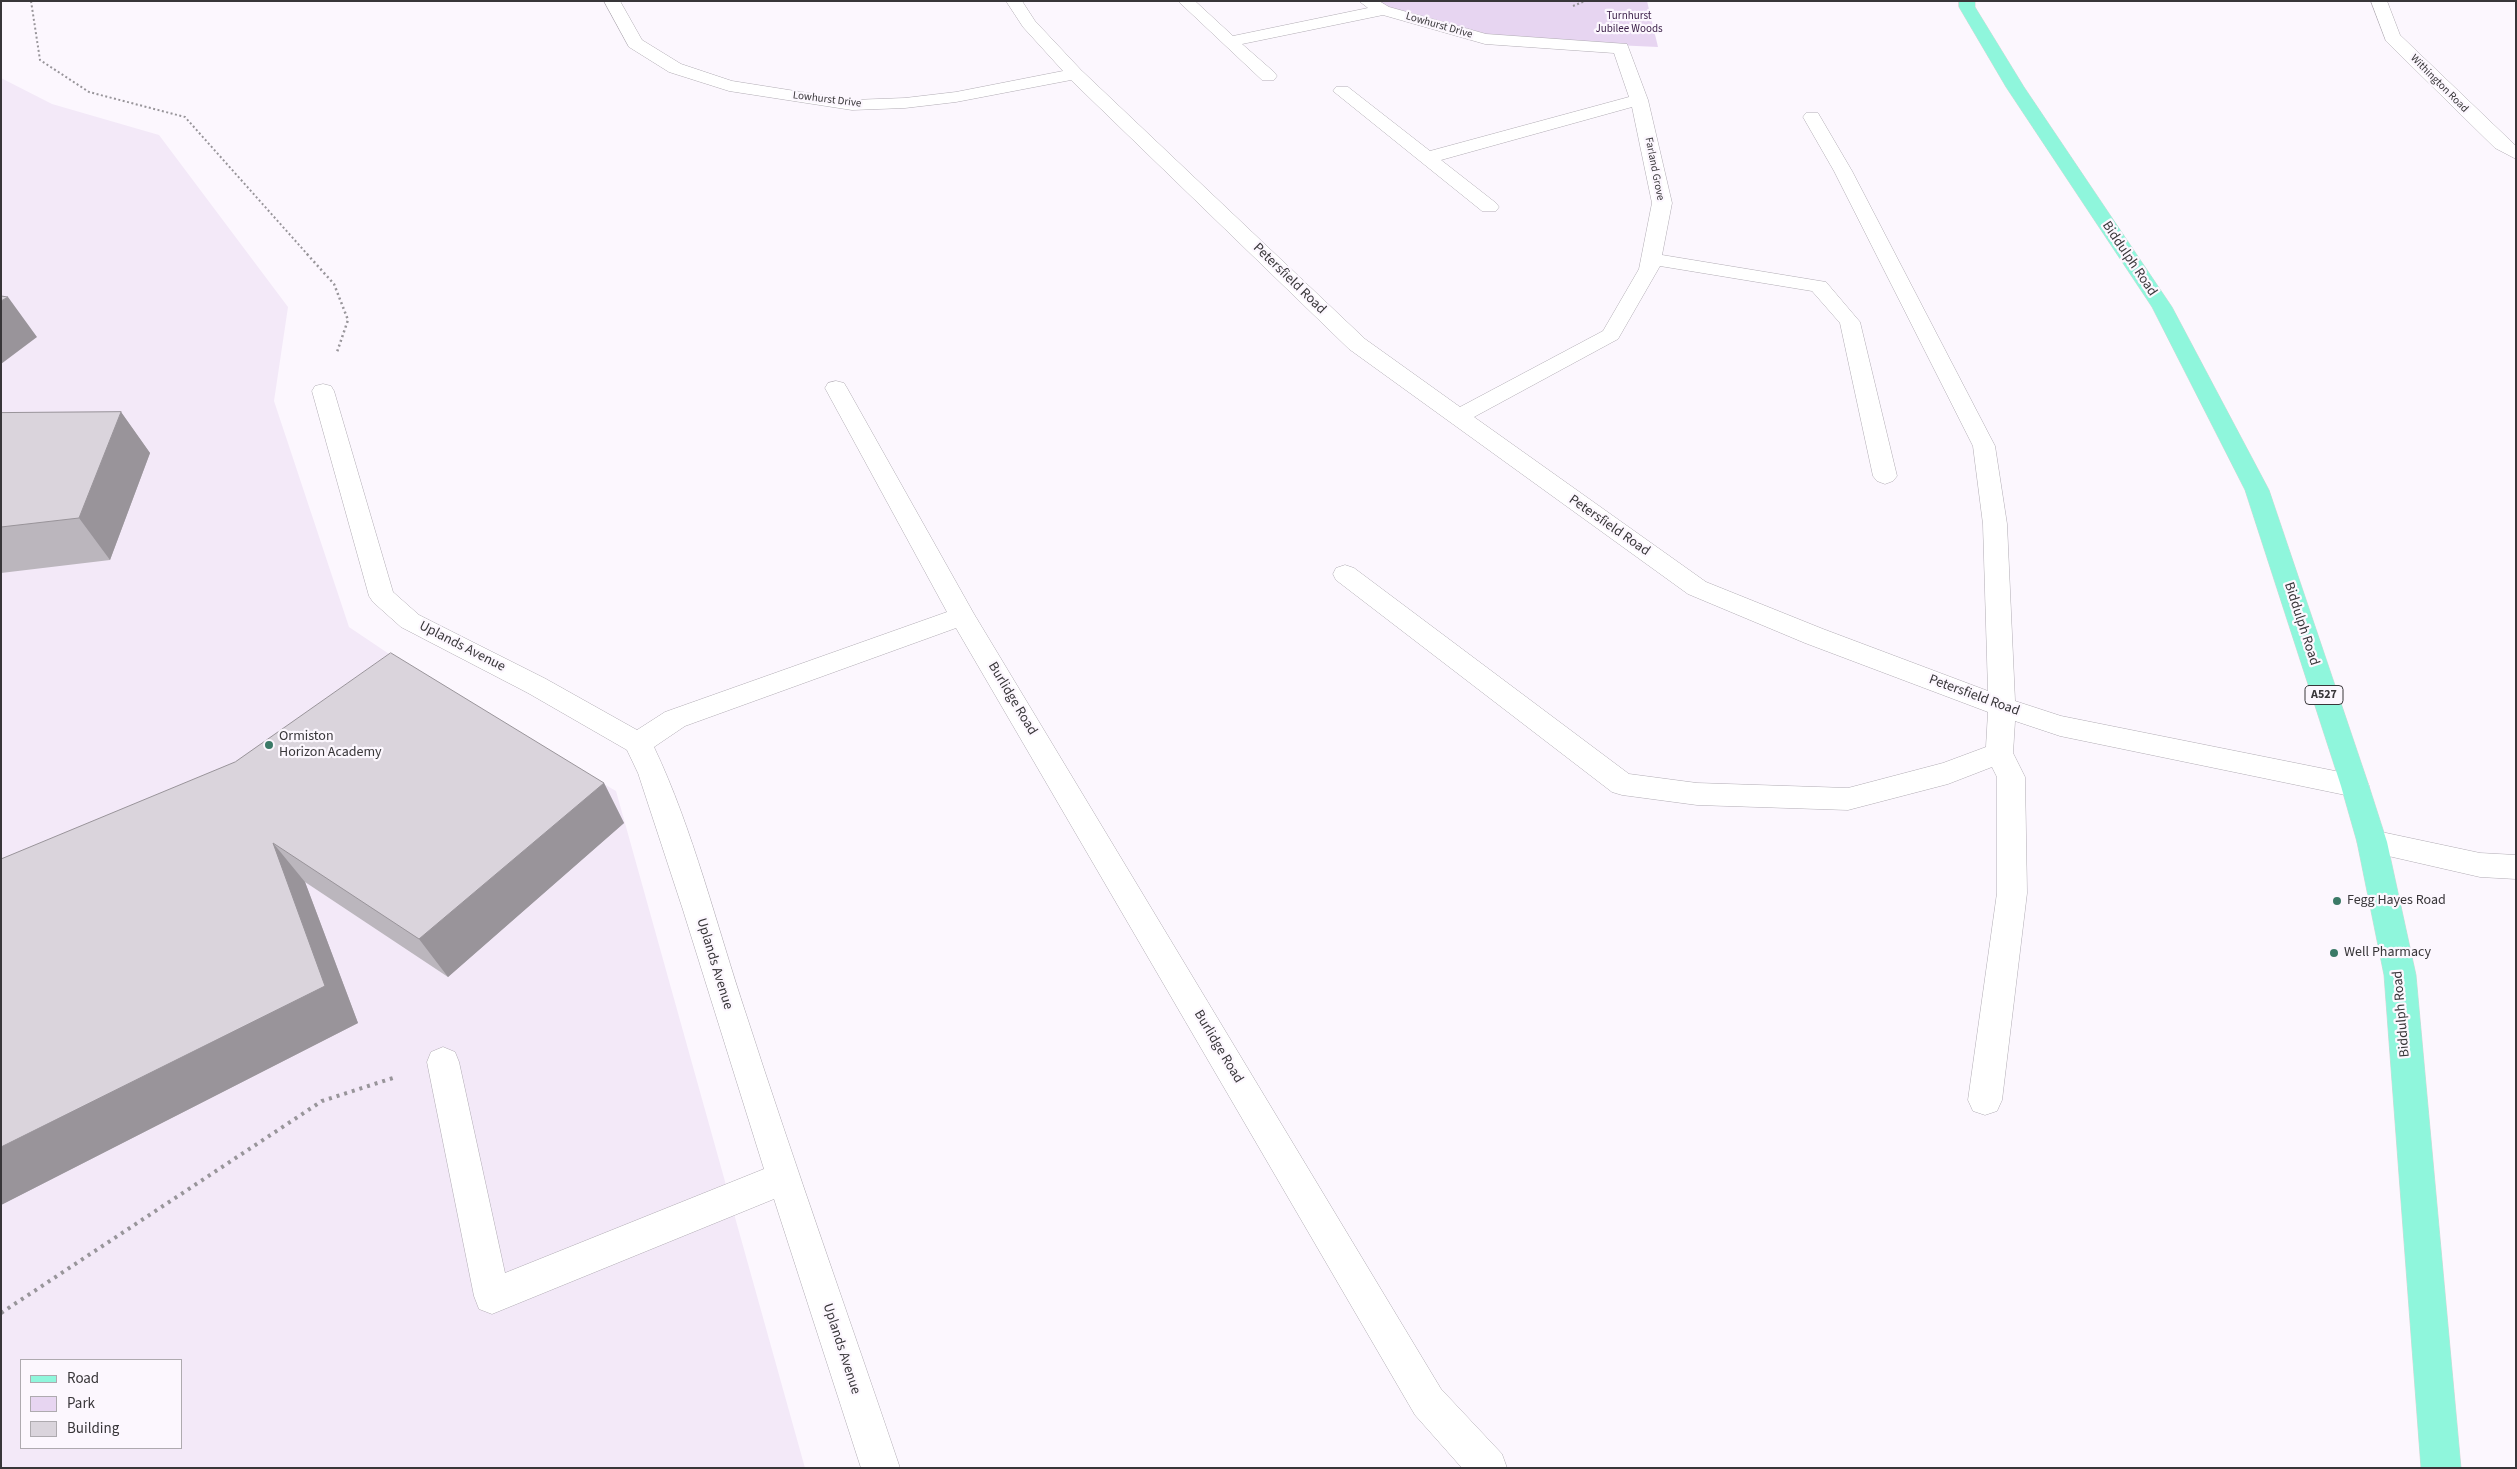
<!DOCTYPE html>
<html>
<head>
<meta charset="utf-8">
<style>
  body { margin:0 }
  #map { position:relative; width:2517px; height:1469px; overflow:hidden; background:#fcf7fe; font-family:"Source Sans 3",sans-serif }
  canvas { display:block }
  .frame { position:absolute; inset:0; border:2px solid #383639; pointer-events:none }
  .legend { position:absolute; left:20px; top:1359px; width:162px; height:90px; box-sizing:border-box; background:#fcf7fe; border:1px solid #aeaaaf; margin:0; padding:6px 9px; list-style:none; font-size:15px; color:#383639 }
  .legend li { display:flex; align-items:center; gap:10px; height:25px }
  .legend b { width:25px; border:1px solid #aeaaaf }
</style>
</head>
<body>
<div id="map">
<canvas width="2517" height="1469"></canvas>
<div class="frame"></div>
<ul class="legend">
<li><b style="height:6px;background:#8ff6dc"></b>Road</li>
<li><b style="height:14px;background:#e7d5f1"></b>Park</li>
<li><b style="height:14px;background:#dad4dc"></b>Building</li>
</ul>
</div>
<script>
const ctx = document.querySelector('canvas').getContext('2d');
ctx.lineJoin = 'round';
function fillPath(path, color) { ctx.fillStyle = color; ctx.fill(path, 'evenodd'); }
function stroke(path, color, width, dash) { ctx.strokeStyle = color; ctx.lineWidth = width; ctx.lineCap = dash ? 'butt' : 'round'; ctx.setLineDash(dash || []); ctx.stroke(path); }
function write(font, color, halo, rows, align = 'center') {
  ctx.font = font + ' "Source Sans 3",sans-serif'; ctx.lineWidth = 4.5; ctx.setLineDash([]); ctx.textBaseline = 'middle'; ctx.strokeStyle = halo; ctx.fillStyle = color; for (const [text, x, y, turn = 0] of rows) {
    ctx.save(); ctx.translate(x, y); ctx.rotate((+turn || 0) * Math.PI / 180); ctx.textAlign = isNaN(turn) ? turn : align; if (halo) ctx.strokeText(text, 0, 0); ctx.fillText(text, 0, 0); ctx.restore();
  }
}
const built = new Path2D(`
  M1,78L52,104L159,135L288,307L274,401L349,627L456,699L616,791L805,1468H1ZM21,1360H181V1448H21Z`);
const green = new Path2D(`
  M1367,1H1647L1658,47L1485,39Z`);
const pathFar2 = new Path2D(`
  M31,1L40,60L89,92L185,117L308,255
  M1573,6L1585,1`);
const pathFar1 = new Path2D(`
  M307,254L334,284L348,320L337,352`);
const path = new Path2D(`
  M1,1313L322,1101L396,1077`);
const minor = new Path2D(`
  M604,1H620L642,40L681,64L732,81L852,100L905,98L956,92L1063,71L1023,27L1006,1H1022L1035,21L1081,70L1365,339L1460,407L1603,331L1639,269L1652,203L1632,107L1441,160L1496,203L1499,207L1496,211H1482L1333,91L1336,87H1348L1430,151L1629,97L1614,53L1485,44L1383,15L1242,44L1274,72L1277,76L1274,80H1262L1178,1H1195L1233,36L1368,8L1359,1H1379L1389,7L1486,34L1627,44L1648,100L1672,203L1662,255L1826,282L1860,322L1897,476L1893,481L1885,484L1877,481L1873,476L1840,323L1812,291L1660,266L1618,339L1474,417L1706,582L1823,629L1988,691L1983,524L1973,446L1834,171L1803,117L1806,113H1818L1852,171L1995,446L2007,524L2015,701L2061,716L2355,775L2365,778L2369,786L2365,794L2355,797L2060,736L2015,721L2013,753L2025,777L2027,893L2002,1100L1997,1111L1985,1115L1973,1111L1968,1100L1997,893V777L1992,767L1948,784L1848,810L1697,805L1622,795L1612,792L1336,580L1333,574L1336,568L1345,565L1354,568L1629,774L1697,783L1848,788L1943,763L1986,747L1988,712L1805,643L1688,594L1349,349L1071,80L956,102L905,108L852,110L729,91L669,72L629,47Z
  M2371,1H2387L2400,35L2516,146V159L2495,148L2386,41Z
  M836,381L844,383L847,388L974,614L1441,1389L1502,1454L1507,1468H1462L1415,1415L956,628L685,726L654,747C693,829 717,927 746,1014C795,1166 849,1317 900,1468H861L774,1199L492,1314L479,1309L474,1296L427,1062L431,1052L443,1047L455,1052L459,1062L505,1273L764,1169L683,910L638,773L627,750L528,693L401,627L373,602L369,596L312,391L315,386L323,384L331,386L334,391L393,592L419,615L546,679L637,730L665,712L947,612L825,388L828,383Z
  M2372,830L2480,853L2516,855V879L2480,877L2362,850L2357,842L2362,834Z`);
const major = new Path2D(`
  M1959,1H1975V7L2024,87L2172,307L2269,490L2369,786L2387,842L2416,975L2461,1468H2421L2384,975L2357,842L2341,786L2245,490L2152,307L2006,87L1959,7Z`);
const wall = new Path2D(`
  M121,412L150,453L110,560L1,573V413Z
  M604,783L624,823L448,977L305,882L358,1023L1,1205V859Z`);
const shadedWall = new Path2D(`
  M8,297L37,337L1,364V301Z
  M121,412L150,453L110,560L79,518Z
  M604,783L624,823L448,977L419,939Z
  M273,843L305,882L358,1023L1,1205V1147Z`);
const building = new Path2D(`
  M1,296L8,297L1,301Z
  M121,412L79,518L1,527V413Z
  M391,653L604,783L419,939L273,843L325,986L1,1147V859L235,762Z`);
const markers = [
  [269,745,5,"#3b7a67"],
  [2337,901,5,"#3b7a67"],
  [2334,953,5,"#3b7a67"]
];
const farParknames = [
  ["Turnhurst",1629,17],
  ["Jubilee Woods",1629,30]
];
const farStreetnames = [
  ["Lowhurst Drive",1439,26,16],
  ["Withington Road",2439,84,45],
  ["Lowhurst Drive",827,100,7],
  ["Farland Grove",1654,169,79]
];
const shields = [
  [2324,695,38]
];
const shieldNames = [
  ["A527",2324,695]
];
const streetNames = [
  ["Biddulph Road",2129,259,56],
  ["Petersfield Road",1289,279,44],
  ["Petersfield Road",1609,526,35],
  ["Biddulph Road",2301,624,72],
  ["Uplands Avenue",462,647,27],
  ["Petersfield Road",1974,696,20],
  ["Burlidge Road",1012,699,59],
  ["Uplands Avenue",714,964,73],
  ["Biddulph Road",2402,1014,-95],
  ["Burlidge Road",1218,1047,59],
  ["Uplands Avenue",841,1349,72]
];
const poiNames = [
  ["Ormiston",279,737],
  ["Horizon Academy",279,753],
  ["Fegg Hayes Road",2347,901],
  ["Well Pharmacy",2344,953]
];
fillPath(built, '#f3e9f8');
fillPath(green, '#e7d5f1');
stroke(minor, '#b1acb4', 1);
stroke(major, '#d7d7d7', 1);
stroke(pathFar2, '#98959a', 2, [2, 2.5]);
stroke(pathFar1, '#98959a', 2.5, [2, 3]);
stroke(path, '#98959a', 4, [3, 5]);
fillPath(minor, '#fff');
fillPath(major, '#8ff6dc');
fillPath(wall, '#bbb6bd');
fillPath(shadedWall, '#99949a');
fillPath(building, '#dad4dc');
stroke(building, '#99949a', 1);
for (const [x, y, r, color] of markers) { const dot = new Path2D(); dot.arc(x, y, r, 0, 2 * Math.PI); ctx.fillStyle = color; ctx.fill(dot); stroke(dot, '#fcf7fe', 2); }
write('11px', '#391d46', '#fcf7fe', farParknames);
write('11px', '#383639', '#fcf7fe', farStreetnames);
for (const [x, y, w] of shields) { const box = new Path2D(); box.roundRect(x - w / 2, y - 9.5, w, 19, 4); ctx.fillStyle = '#fcf7fe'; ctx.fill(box); stroke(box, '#383639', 1); }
write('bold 12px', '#383639', null, shieldNames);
write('14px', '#383639', '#fcf7fe', streetNames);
write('14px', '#383639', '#fcf7fe', poiNames, 'left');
</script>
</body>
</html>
